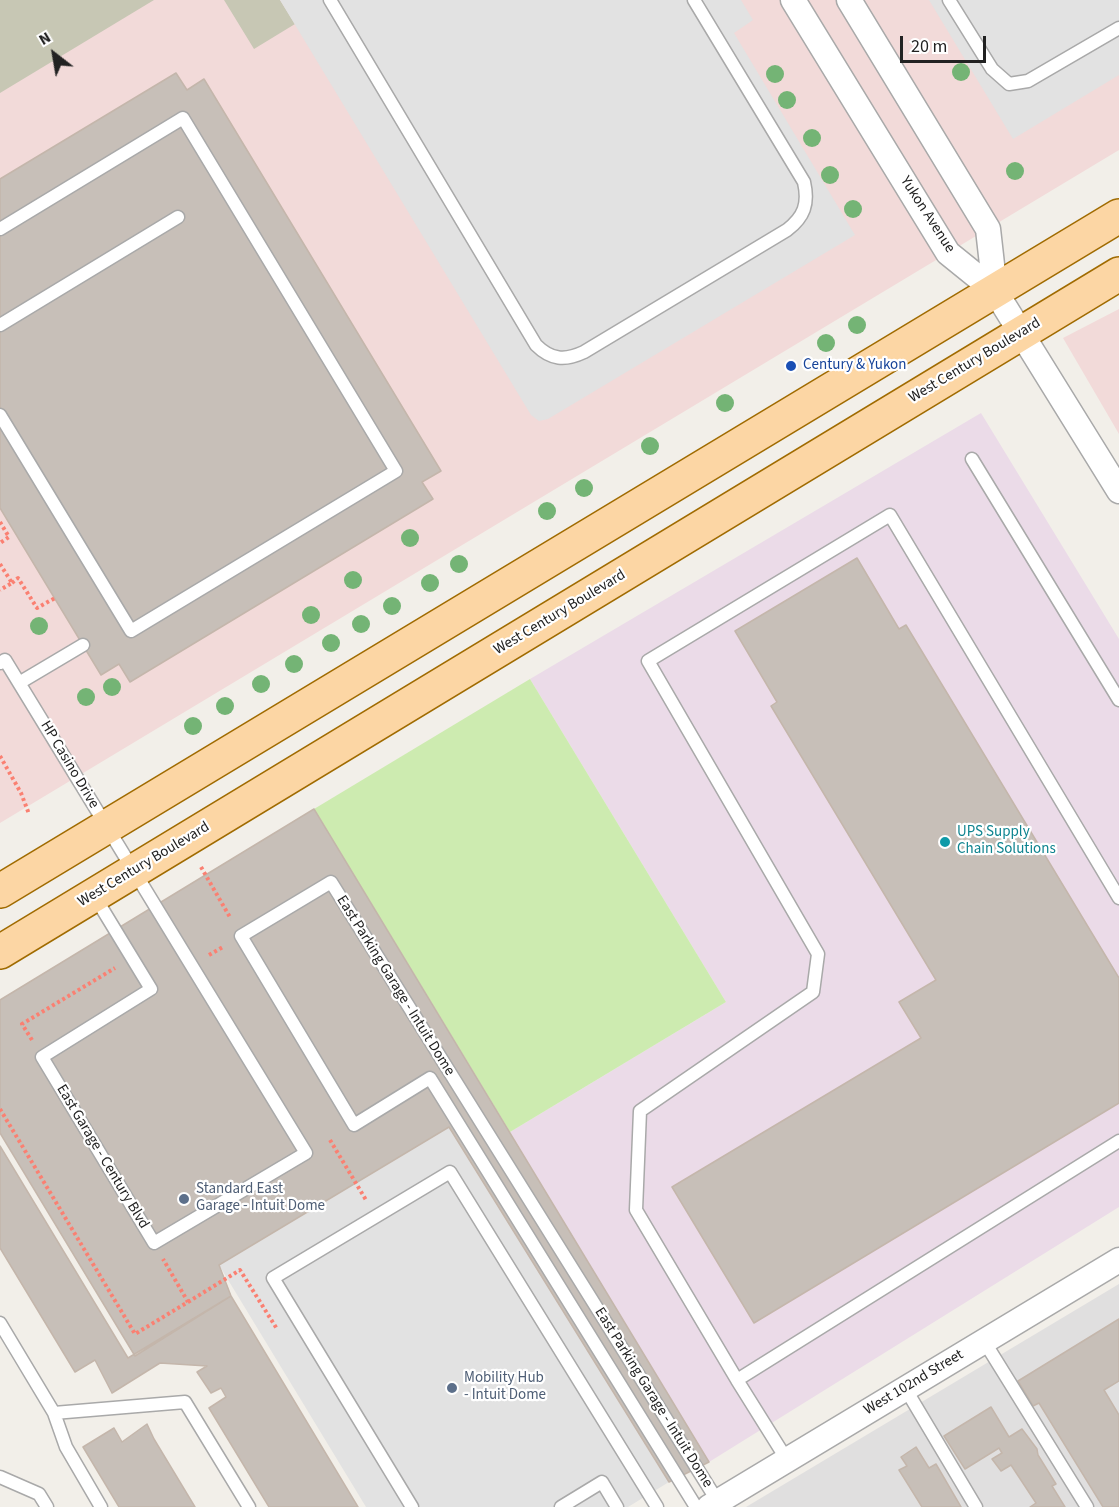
<!DOCTYPE html>
<html>
<head>
<meta charset="utf-8">
<style>
  body { margin:0 }
  #map { position:relative; width:1119px; height:1507px; overflow:hidden; background:#f2efe9; font-family:"Source Sans 3",sans-serif }
  canvas { display:block }
  .north { position:absolute; left:24px; top:24px; width:60px; height:60px; -webkit-text-stroke:4px #fff; paint-order:stroke; rotate:329deg; font-size:16px; font-weight:700; line-height:24px; text-align:center; color:#222 }
  .north::after { content:''; display:block; margin:auto; width:21px; height:27px; background:#222; clip-path:polygon(50% 0,100% 100%,50% 72%,0 100%) }
  .scale { position:absolute; left:900px; top:36px; width:86px; height:27px; box-sizing:border-box; border:3px solid #222; border-top:0; padding-left:8px; font-size:18px; line-height:21px; white-space:nowrap; color:#222; -webkit-text-stroke:4px #fff; paint-order:stroke }
</style>
</head>
<body>
<div id="map">
<canvas width="1119" height="1507"></canvas>
<div class="north">N</div>
<div class="scale">20 m</div>
</div>
<script>
const ctx = document.querySelector('canvas').getContext('2d');
ctx.lineJoin = 'round';
function fillPath(path, color) { ctx.fillStyle = color; ctx.fill(path, 'evenodd'); }
function stroke(path, color, width, dash) { ctx.strokeStyle = color; ctx.lineWidth = width; ctx.lineCap = dash ? 'butt' : 'round'; ctx.setLineDash(dash || []); ctx.stroke(path); }
function write(font, color, halo, rows, align = 'center') {
  ctx.font = font + ' "Source Sans 3",sans-serif'; ctx.lineWidth = 4.5; ctx.setLineDash([]); ctx.textBaseline = 'middle'; ctx.strokeStyle = halo; ctx.fillStyle = color; for (const [text, x, y, turn = 0] of rows) {
    ctx.save(); ctx.translate(x, y); ctx.rotate((+turn || 0) * Math.PI / 180); ctx.textAlign = isNaN(turn) ? turn : align; if (halo) ctx.strokeText(text, 0, 0); ctx.fillText(text, 0, 0); ctx.restore();
  }
}
const residential = new Path2D(`
  M1119,1284V1507H746Z`);
const commercial = new Path2D(`
  M0,0H1119V150L0,823Z
  M1119,309V434L1063,338Z`);
const industrial = new Path2D(`
  M981,413L1119,639V1207L709,1462L510,1132L726,1002L530,679Z`);
const construction = new Path2D(`
  M0,0H154L0,93Z
  M224,0H280L295,24L254,49Z`);
const grass = new Path2D(`
  M530,679L726,1002L510,1132L314,809Z`);
const parking = new Path2D(`
  M280,0H741L753,20L734,33L855,235L548,419L539,421L531,415Z
  M929,0H1119V75L1013,139Z
  M449,1127L669,1482L628,1507H366L219,1265Z`);
const building = new Path2D(`
  M176,73L187,90L204,79L441,471L422,482L433,499L130,682L119,664L101,675L0,508V179Z
  M857,558L899,629L906,625L1119,978V1103L754,1323L672,1187L921,1038L899,1002L936,980L771,706L777,702L735,631Z
  M314,809L709,1462L669,1482L449,1127L219,1265L231,1296L135,1356L0,1133V1000Z
  M0,1146L128,1358L231,1296L358,1507H269L209,1408L226,1397L221,1388L211,1393L197,1372L207,1366L160,1363L112,1393L95,1360L75,1372L0,1248Z
  M1119,1319V1381L1104,1390L1119,1415V1507H1103L1039,1403L1033,1406L1018,1381Z
  M991,1407L1009,1437L1022,1429L1037,1449L1038,1455L1056,1484L1052,1486L1065,1507H1030L1036,1503L1011,1465L1001,1471L992,1459L1002,1453L999,1448L965,1469L944,1436Z
  M147,1424L154,1439L195,1507H119L83,1447L114,1428L122,1442Z
  M916,1447L929,1468L936,1464L961,1507H922L899,1470L907,1466L901,1457Z`);
const path = new Path2D(`
  M0,522L9,537L0,543
  M0,564L12,583L0,590
  M12,583L18,578L37,608L55,598
  M0,756L21,793L29,814
  M201,867L231,919
  M209,955L223,947
  M32,1040L22,1024L115,968
  M0,1109L135,1334L188,1302L163,1259
  M330,1140L366,1200
  M188,1302L240,1270L277,1329`);
const service = new Path2D(`
  M330,0L536,345C551,360 565,361 584,352L787,230C804,217 809,204 804,182L694,0
  M949,0L992,69L1009,84L1028,81L1119,28
  M0,229L183,118L396,471L131,631L0,415
  M0,325L178,217
  M972,459L1119,700
  M0,663L5,660L306,1153L154,1243L42,1057L151,989L95,897
  M19,683L83,645
  M1119,898L890,515L648,661L818,954L813,992L640,1111L636,1210L737,1380L1119,1141
  M0,1323L54,1413L185,1402L249,1507
  M984,1341L1087,1507
  M737,1380L787,1460
  M905,1388L976,1507
  M54,1413L66,1447L101,1507
  M0,1477L39,1494L47,1507
  M412,1507L273,1278L450,1172L657,1507
  M561,1507L602,1482L617,1507
  M696,1507L430,1078L354,1125L241,936L331,882L718,1502`);
const minor = new Path2D(`
  M793,0L948,253L995,291L1119,491
  M849,0L988,229L995,291
  M709,1507L1119,1260`);
const primary = new Path2D(`
  M0,891L1119,216
  M0,952L1119,274`);
const trees = [
  [961,72],
  [775,74],
  [787,100],
  [812,138],
  [1015,171],
  [830,175],
  [853,209],
  [857,325],
  [826,343],
  [725,403],
  [650,446],
  [584,488],
  [547,511],
  [410,538],
  [459,564],
  [353,580],
  [430,583],
  [392,606],
  [311,615],
  [361,624],
  [39,626],
  [331,643],
  [294,664],
  [261,684],
  [112,687],
  [86,697],
  [225,706],
  [193,726]
];
const markers = [
  [791,366,6,"#1a4fb4"],
  [945,842,6,"#0f9aa8"],
  [184,1199,6,"#5c6f8a"],
  [452,1388,6,"#5c6f8a"]
];
const streetNames = [
  ["Yukon Avenue",927,215,57],
  ["West Century Boulevard",975,361,-31],
  ["West Century Boulevard",560,613,-31],
  ["HP Casino Drive",69,765,59],
  ["West Century Boulevard",144,865,-31],
  ["East Parking Garage - Intuit Dome",395,986,58],
  ["East Garage - Century Blvd",102,1157,59],
  ["West 102nd Street",914,1383,-31],
  ["East Parking Garage - Intuit Dome",653,1398,58]
];
const transitNames = [
  ["Century & Yukon",803,366]
];
const cultureNames = [
  ["UPS Supply",957,833],
  ["Chain Solutions",957,850]
];
const serviceNames = [
  ["Standard East",196,1190],
  ["Garage - Intuit Dome",196,1207],
  ["Mobility Hub",464,1379],
  ["- Intuit Dome",464,1396]
];
fillPath(residential, '#e0dfdf');
fillPath(commercial, '#f2dad9');
fillPath(industrial, '#ebdbe8');
fillPath(construction, '#c7c7b4');
fillPath(grass, '#cdebb0');
fillPath(parking, '#e2e2e2');
fillPath(building, '#c7bfb8');
stroke(building, '#c4b6ab', 1.5);
stroke(service, '#a9a9a9', 15);
stroke(minor, '#a9a9a9', 27);
stroke(primary, '#a06b00', 36);
stroke(path, '#fa8072', 4, [3, 3]);
stroke(service, '#fff', 12);
stroke(minor, '#fff', 24);
stroke(primary, '#fcd6a4', 33);
ctx.fillStyle = '#74b475';
for (const [x, y] of trees) { ctx.beginPath(); ctx.arc(x, y, 9, 0, 2 * Math.PI); ctx.fill(); }
for (const [x, y, r, color] of markers) { const dot = new Path2D(); dot.arc(x, y, r, 0, 2 * Math.PI); ctx.fillStyle = color; ctx.fill(dot); stroke(dot, '#fff', 2); }
write('15px', '#222', '#fff', streetNames);
write('15px', '#164399', '#fff', transitNames, 'left');
write('15px', '#0d838f', '#fff', cultureNames, 'left');
write('15px', '#4e5e75', '#fff', serviceNames, 'left');
</script>
</body>
</html>
